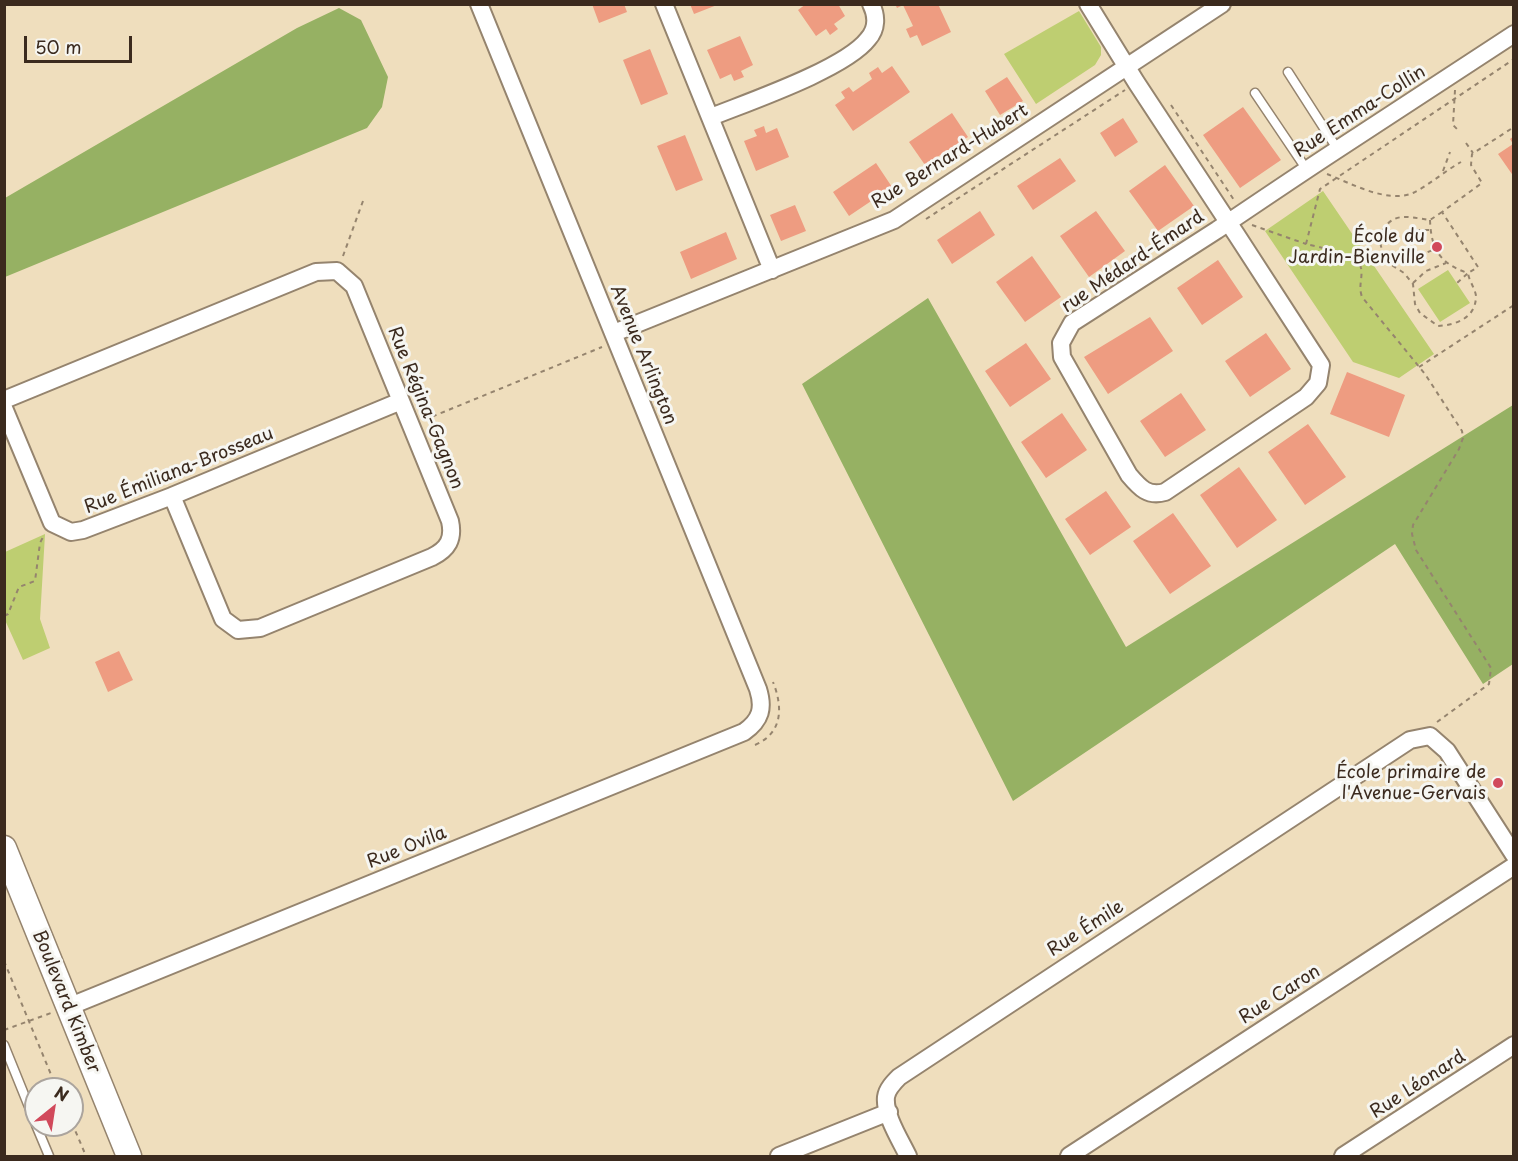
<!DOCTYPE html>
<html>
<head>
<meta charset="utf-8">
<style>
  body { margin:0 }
  #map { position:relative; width:1518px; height:1161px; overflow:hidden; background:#efdebd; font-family:"Playpen Sans",sans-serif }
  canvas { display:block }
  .frame { position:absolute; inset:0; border:6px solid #3b2a1e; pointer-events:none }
  .north { position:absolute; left:24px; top:1077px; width:60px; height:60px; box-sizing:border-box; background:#f6f6f2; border:2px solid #aba49d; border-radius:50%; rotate:30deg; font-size:16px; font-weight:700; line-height:24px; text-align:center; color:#3b2a1e }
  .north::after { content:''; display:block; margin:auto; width:21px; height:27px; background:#d1495b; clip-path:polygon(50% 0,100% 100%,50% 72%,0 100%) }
  .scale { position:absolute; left:24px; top:36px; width:108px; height:27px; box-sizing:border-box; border:3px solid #3b2a1e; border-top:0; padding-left:8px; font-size:18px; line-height:21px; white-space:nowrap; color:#3b2a1e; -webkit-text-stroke:4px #f6f6f2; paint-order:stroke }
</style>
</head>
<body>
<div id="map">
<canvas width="1518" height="1161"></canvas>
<div class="frame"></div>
<div class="north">N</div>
<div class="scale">50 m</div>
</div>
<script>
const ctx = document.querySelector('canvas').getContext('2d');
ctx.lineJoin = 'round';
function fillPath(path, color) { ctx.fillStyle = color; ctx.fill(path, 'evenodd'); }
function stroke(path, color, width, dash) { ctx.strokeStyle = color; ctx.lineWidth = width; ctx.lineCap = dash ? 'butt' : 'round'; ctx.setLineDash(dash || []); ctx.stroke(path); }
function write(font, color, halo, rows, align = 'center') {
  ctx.font = font + ' "Playpen Sans",sans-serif'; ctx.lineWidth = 6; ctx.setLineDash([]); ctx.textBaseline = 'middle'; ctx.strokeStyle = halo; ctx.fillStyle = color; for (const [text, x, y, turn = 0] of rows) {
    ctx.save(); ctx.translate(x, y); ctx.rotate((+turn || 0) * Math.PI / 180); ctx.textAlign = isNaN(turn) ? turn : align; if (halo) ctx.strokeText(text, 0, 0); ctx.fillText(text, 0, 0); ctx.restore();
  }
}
const green = new Path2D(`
  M1079,11L1101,47V55L1095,65L1036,104L1004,54Z
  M1323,191L1434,354L1399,378L1353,362L1265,231Z
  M1448,270L1470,303L1440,322L1418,289Z
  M45,534L40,619L50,648L23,660L5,620V552Z`);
const forest = new Path2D(`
  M339,8L361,20L388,77L382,107L367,128L5,277V198L297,28Z
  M928,298L1126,647L1513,405V664L1483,684L1395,544L1013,801L802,384Z`);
const building = new Path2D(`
  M592,4H624L627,12L599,23Z
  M690,4H717V5L694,14Z
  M806,4H838L845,16L834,24L838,29L830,35L826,29L816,36L798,10Z
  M895,4H938L951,32L922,46L917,35L910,38L906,29L913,26L903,5L897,8Z
  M740,36L753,65L741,71L744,77L734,81L731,74L720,79L707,50Z
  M650,49L668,94L641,105L623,60Z
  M892,66L910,92L853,131L835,105L845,98L841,92L849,87L853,92L872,79L869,73L878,67L882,73Z
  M1007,77L1023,101L1000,115L985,91Z
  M1243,107L1281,160L1240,188L1203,135Z
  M952,113L968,137L925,165L909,142Z
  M1123,118L1138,142L1115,157L1100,133Z
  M764,126L766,133L777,128L789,157L756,171L744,141L757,136L754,130Z
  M685,135L703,180L676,191L657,146Z
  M1514,136V177L1498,154L1513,144L1510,139Z
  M1060,158L1076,181L1033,210L1017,186Z
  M876,163L892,187L849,216L833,192Z
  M1165,165L1194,206L1158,231L1129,191Z
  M795,205L806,231L781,241L770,215Z
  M980,211L995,235L952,264L937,240Z
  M1096,211L1125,251L1089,277L1060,236Z
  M726,232L737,259L691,279L680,252Z
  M1032,256L1061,297L1025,322L996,282Z
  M1218,260L1243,297L1202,325L1177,288Z
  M1150,317L1173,351L1108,394L1084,357Z
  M1266,333L1291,369L1250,397L1225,361Z
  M1026,343L1051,379L1010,407L985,371Z
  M1347,372L1405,395L1389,437L1330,414Z
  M1181,393L1206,430L1165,457L1140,421Z
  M1062,413L1087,450L1046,478L1021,442Z
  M1308,424L1346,477L1305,505L1268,452Z
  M1239,467L1277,520L1237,548L1200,495Z
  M1106,491L1131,527L1090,555L1065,519Z
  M1173,513L1211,566L1170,594L1133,541Z
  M119,651L133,680L108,692L95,662Z`);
const path = new Path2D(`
  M1455,90L1453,125L1458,130
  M1171,105L1234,200
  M1466,143L1473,153
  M1443,171L1450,152
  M1327,174C1350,183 1388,204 1413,193C1429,185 1445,171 1461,162
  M1442,212L1430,220C1406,217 1392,210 1379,237L1384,260L1404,273L1413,284L1415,304L1420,313L1438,326C1456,325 1476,318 1476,296C1475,288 1469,281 1468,273L1478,267L1442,212L1482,183L1471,165L1472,154L1514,127
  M926,219L1125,90
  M1430,220C1431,249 1440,264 1468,273L1457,283
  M1252,225L1306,244
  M1429,230H1413L1405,240C1405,248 1408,253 1416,257L1435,249
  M343,256L363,201
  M1413,283L1426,271L1446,263
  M1419,367L1514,305
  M424,420L602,347
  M4,616L8,614L19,587L35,581L40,543L43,537
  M1437,722L1489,684L1491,668L1416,550L1412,534L1413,525L1459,449L1463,438L1462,431L1425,374L1362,297C1358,286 1363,278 1361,268C1359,255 1319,247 1306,244L1320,189L1514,59
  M755,745C783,733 783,707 773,682
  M4,961L57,1089
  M4,1030L51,1013
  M72,1123L86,1156`);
const lane = new Path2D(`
  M1288,72L1338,150
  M1255,93L1307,170
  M4,1045L36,1124
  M36,1125L49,1156`);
const street = new Path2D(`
  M664,4L772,270
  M1088,4L1136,82L1228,222L1236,234L1321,365L1318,383L1306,397L1165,492C1148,497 1140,488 1129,475L1062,357L1061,343L1072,323L1217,230C1254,205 1291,180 1329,155L1514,34
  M711,117C748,102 845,69 868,39C877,29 877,16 871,4
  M614,333L894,220L1222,4
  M4,400L316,272L337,271L354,286L450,521C454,539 448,549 432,557L260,628L238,630L223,619L172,496
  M4,408L52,523L71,532L83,530L172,496L401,401
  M68,1007L744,732C761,720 764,708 758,689L479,4
  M779,1156L889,1112
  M908,1156C901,1141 884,1115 886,1097C887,1089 894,1082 899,1077L1410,740L1430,736L1447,751L1514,855
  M1069,1156L1514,866
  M1343,1156L1514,1045`);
const secondary = new Path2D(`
  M4,848L129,1156`);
const markers = [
  [1437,247,6,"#d1495b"],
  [1498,783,6,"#d1495b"]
];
const streetNames = [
  ["Rue Emma-Collin",1360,112,-33],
  ["Rue Bernard-Hubert",950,157,-32],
  ["rue Médard-Émard",1133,262,-34],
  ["Avenue Arlington",643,355,68],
  ["Rue Régina-Gagnon",425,408,68],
  ["Rue Émiliana-Brosseau",179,471,-22],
  ["Rue Ovila",407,848,-22],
  ["Rue Émile",1086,929,-33],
  ["Rue Caron",1280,995,-33],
  ["Boulevard Kimber",66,1002,68],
  ["Rue Léonard",1418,1085,-33]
];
const poiNames = [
  ["École du",1425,237],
  ["Jardin-Bienville",1425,258],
  ["École primaire de",1486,773],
  ["l'Avenue-Gervais",1486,794]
];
fillPath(green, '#bece71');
fillPath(forest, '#96b163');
fillPath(building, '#ee9c81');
stroke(lane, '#95846e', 11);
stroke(street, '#95846e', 20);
stroke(secondary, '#95846e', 27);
stroke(path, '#95846e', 2, [4.5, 4.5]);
stroke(lane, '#fff', 8);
stroke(street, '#fff', 16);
stroke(secondary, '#fff', 24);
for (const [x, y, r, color] of markers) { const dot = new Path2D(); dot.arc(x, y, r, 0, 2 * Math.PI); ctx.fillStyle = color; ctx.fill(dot); stroke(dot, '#f6f6f2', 2); }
write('18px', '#3b2a1e', '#f6f6f2', streetNames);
write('18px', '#3b2a1e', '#f6f6f2', poiNames, 'right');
</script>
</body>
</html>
